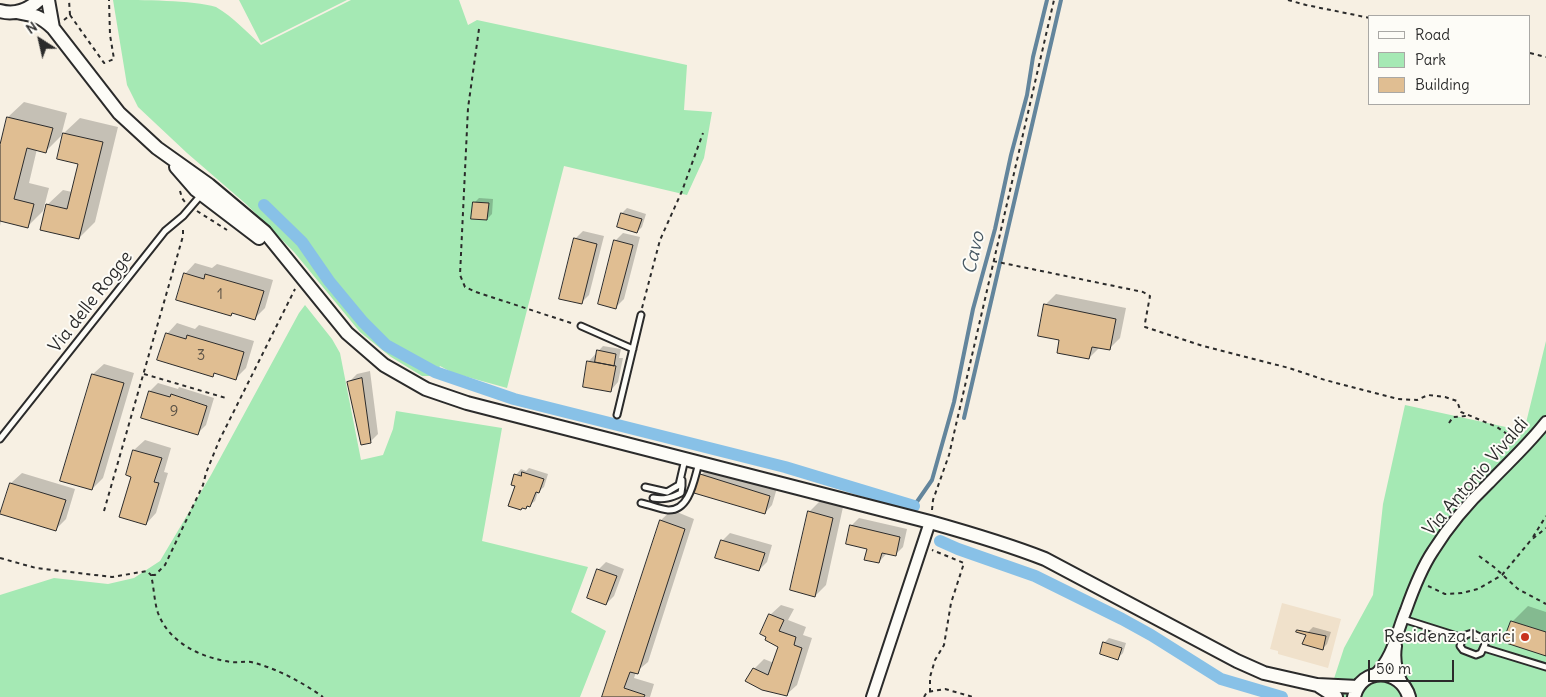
<!DOCTYPE html>
<html>
<head>
<meta charset="utf-8">
<style>
  body { margin:0 }
  #map { position:relative; width:1546px; height:697px; overflow:hidden; background:#f7f0e3; font-family:Delius,sans-serif }
  canvas { display:block }
  .legend { position:absolute; left:1368px; top:15px; width:162px; height:90px; box-sizing:border-box; background:#fdfcf7; border:1px solid #a9a8a5; margin:0; padding:6px 9px; list-style:none; font-size:15px; color:#2b2b2b }
  .legend li { display:flex; align-items:center; gap:10px; height:25px }
  .legend b { width:25px; border:1px solid #a9a8a5 }
  .north { position:absolute; left:15px; top:15px; width:50px; height:50px; -webkit-text-stroke:4px #fdfcf7; paint-order:stroke; rotate:325deg; font-size:14px; font-weight:700; line-height:20px; text-align:center; color:#2b2b2b }
  .north::after { content:''; display:block; margin:auto; width:18px; height:22px; background:#2b2b2b; clip-path:polygon(50% 0,100% 100%,50% 72%,0 100%) }
  .scale { position:absolute; left:1368px; top:660px; width:86px; height:22px; box-sizing:border-box; border:2px solid #2b2b2b; border-top:0; padding-left:6px; font-size:15px; line-height:18px; white-space:nowrap; color:#2b2b2b; -webkit-text-stroke:4px #fdfcf7; paint-order:stroke }
</style>
</head>
<body>
<div id="map">
<canvas width="1546" height="697"></canvas>
<ul class="legend">
<li><b style="height:6px;background:#fdfcf7"></b>Road</li>
<li><b style="height:14px;background:#a5e9b4"></b>Park</li>
<li><b style="height:14px;background:#e0be92"></b>Building</li>
</ul>
<div class="north">N</div>
<div class="scale">50 m</div>
</div>
<script>
const ctx = document.querySelector('canvas').getContext('2d');
ctx.lineJoin = 'round';
function fillPath(path, color) { ctx.fillStyle = color; ctx.fill(path, 'evenodd'); }
function stroke(path, color, width, dash) { ctx.strokeStyle = color; ctx.lineWidth = width; ctx.lineCap = dash ? 'butt' : 'round'; ctx.setLineDash(dash || []); ctx.stroke(path); }
function write(font, color, halo, rows, align = 'center') {
  ctx.font = font + ' Delius,sans-serif'; ctx.lineWidth = 4; ctx.setLineDash([]); ctx.textBaseline = 'middle'; ctx.strokeStyle = halo; ctx.fillStyle = color; for (const [text, x, y, turn = 0] of rows) {
    ctx.save(); ctx.translate(x, y); ctx.rotate((+turn || 0) * Math.PI / 180); ctx.textAlign = isNaN(turn) ? turn : align; if (halo) ctx.strokeText(text, 0, 0); ctx.fillText(text, 0, 0); ctx.restore();
  }
}
const built = new Path2D(`
  M1282,603L1341,619L1328,668L1278,654V651L1270,649Z`);
const green = new Path2D(`
  M113,0C141,0 193,0 216,7C233,17 247,32 261,45L351,0H459L468,25L477,20L687,65L684,110L712,112L704,158L687,195L564,166L507,388L453,373L440,366L435,376H422L391,357L360,332L294,252L246,204L187,153L138,107L127,85Z
  M239,0H347L261,43Z
  M305,305L332,339L340,353L361,460L383,455L393,429L396,411L502,428L482,541L588,567L571,612L606,631L580,697H0V595L54,578L108,584L134,578L160,561L211,475L299,313Z
  M1546,341V697H1328L1344,648L1373,595L1383,504L1405,405L1524,431Z`);
const shadow = new Path2D(`
  M24,102L67,113L61,136L46,151L37,149L29,183L49,188L43,211L27,227L1,220L0,226V150L8,117Z
  M80,118L118,127L95,222L79,238L47,205L63,190L72,192L79,163L58,158L64,133Z
  M479,198L493,199L492,214L487,219L474,203Z
  M627,208L646,214L642,227L637,232L618,226L622,213Z
  M583,231L604,236L589,295L581,303L575,239Z
  M623,233L640,237L624,299L616,307L599,303L616,240Z
  M195,263L212,268L217,264L273,280L265,308L255,318L185,274Z
  M1056,294L1126,308L1120,338L1109,349L1100,347L1089,358L1045,305Z
  M177,323L195,329L199,325L254,341L246,368L236,378L215,372L212,375L167,334Z
  M603,346L621,349L619,358H623L618,382L611,390L589,361Z
  M104,364L134,373L103,478L92,489L93,374Z
  M370,371L378,434L370,442L349,382L357,374Z
  M158,383L178,389L179,387L214,398L206,425L198,433L142,417L150,391Z
  M145,440L171,448L164,472L168,473L156,513L146,524L132,476L127,474L134,450Z
  M709,467L777,488L772,505L765,513L701,475Z
  M529,468L548,474L544,487L538,492L535,501L526,508L516,485V475L521,469L526,471Z
  M22,473L75,489L66,519L55,530L11,483Z
  M820,501L843,507L826,585L815,596L809,512Z
  M672,510L694,519L648,662L636,672L634,678L654,684L650,697L604,696L661,520Z
  M859,518L907,529L903,547L895,555L887,553L879,562L851,526Z
  M730,533L772,545L767,562L759,570L722,541Z
  M606,562L624,569L614,596L606,604L598,570Z
  M781,605L794,609L788,620L806,627L803,635L812,638L797,685L786,695L754,669L764,659L774,663L780,646L770,615Z
  M1528,606L1546,612V655L1512,622Z
  M1313,627L1331,632L1327,644L1322,649L1304,643L1308,632Z
  M1109,638L1126,643L1123,653L1118,658L1104,643Z`);
const stream = new Path2D(`
  M964,418L1061,0
  M914,506L932,480L954,402L973,309L995,229L1011,155L1027,95L1033,57L1047,0`);
const canal = new Path2D(`
  M264,205L302,242L329,281L363,322L386,345L435,372L514,399L785,467L914,506
  M940,541L958,549L1035,576L1122,619L1151,635L1221,679L1282,697`);
const building = new Path2D(`
  M7,117L53,128L46,153L27,148L14,199L34,204L28,228L0,221V145Z
  M63,133L103,142L79,239L40,230L46,204L67,209L78,164L57,159Z
  M473,202L489,203L487,220L471,219Z
  M621,213L642,219L637,233L617,227Z
  M574,238L597,244L582,304L559,299Z
  M614,240L633,245L616,309L598,304Z
  M184,273L204,279L205,274L264,291L255,320L232,313L231,316L176,300Z
  M1044,304L1116,319L1110,350L1092,347L1089,359L1057,353L1059,340L1038,336Z
  M166,333L186,339L187,335L244,352L236,380L214,373L213,377L157,360Z
  M597,350L616,354L614,366L595,362Z
  M587,361L616,366L611,392L583,387Z
  M92,374L124,383L92,490L60,481Z
  M362,378L371,443L361,445L347,382Z
  M149,391L170,397L171,394L207,406L198,435L141,418Z
  M133,450L162,458L154,482L159,483L146,525L119,517L131,477L126,475Z
  M522,472L544,479L539,493L536,492L530,507L527,506L526,509L522,508L521,510L508,506L515,486L511,485L514,474L521,476Z
  M700,474L770,496L765,514L694,493Z
  M10,483L66,500L56,531L0,514Z
  M808,511L833,518L815,597L790,590Z
  M660,520L685,529L638,674L630,672L624,688L645,695L644,697H602Z
  M850,525L900,537L896,556L882,553L879,563L864,560L867,549L846,544Z
  M721,540L765,553L759,571L715,558Z
  M597,569L617,576L606,605L587,598Z
  M769,614L784,620L779,631L796,637L794,645L802,648L787,696L762,690L745,681L753,668L768,675L778,647L765,640L766,637L760,634Z
  M1511,621L1546,632V656L1503,642Z
  M1297,630L1326,636L1323,650L1302,644L1306,635L1296,632Z
  M1103,642L1122,648L1118,660L1100,654Z`);
const path = new Path2D(`
  M1288,0L1306,5L1370,18
  M70,15L104,63L114,59L110,35L109,0
  M64,20L70,15L69,0
  M479,29L468,108L460,275L465,287L476,292L574,324
  M1530,53L1546,57
  M180,191L182,198L185,202
  M197,211L227,230
  M993,261L1143,292L1150,296L1145,323V327L1203,346L1289,368L1325,380L1398,399L1417,400L1428,395L1445,397L1457,401L1461,412L1497,427L1517,441
  M642,308L660,240L682,191L703,133
  M144,374L226,398
  M1449,423L1453,417L1467,416
  M932,510L933,500L949,455L1054,0
  M104,511L183,236V226
  M1533,537L1546,516
  M1479,556L1494,567L1518,589L1546,604
  M0,558L36,568L112,577L147,571L151,575C154,587 154,601 158,613C169,643 202,658 231,662C238,663 244,661 251,662C276,668 302,682 323,697
  M152,575H155L165,565L203,485L206,473L219,441L295,289
  M1428,586L1445,594L1462,593L1478,589L1502,575L1531,540L1546,528
  M930,692V677L935,660L944,645L951,603L964,563L932,550
  M924,697L927,692L945,689L973,697`);
const service = new Path2D(`
  M581,326L633,349
  M617,415L641,315
  M0,439L165,231L183,216L201,195
  M645,487L667,492L679,485L685,459
  M653,498C664,500 671,498 681,493L682,486V480
  M641,503C650,505 660,509 668,510C690,511 694,479 699,463
  M1403,619L1463,638L1460,646L1463,650L1476,655L1481,653L1485,644L1483,639L1472,633L1466,635L1463,638
  M1484,648L1546,667`);
const minor = new Path2D(`
  M1396,646C1394,659 1396,671 1402,683
  M1375,675C1394,655 1396,634 1406,610C1412,593 1423,566 1433,551C1448,527 1468,503 1489,483C1508,463 1529,444 1546,422
  M872,697L930,522`);
const tertiary = new Path2D(`
  M48,0L53,28
  M0,11C14,15 28,10 39,0
  M17,12C34,15 40,16 53,28L119,113L157,148L209,185L265,232L347,333L384,365L426,389L467,403L930,522C969,533 1007,544 1045,559L1237,661L1264,673L1317,685L1358,687
  M176,167L196,190L259,238
  M1319,686L1336,697
  M1354,697C1361,666 1401,668 1409,697`);
const markers = [
  [1525,637,5,"#c8321e"]
];
const numberNames = [
  ["1",220,295],
  ["3",201,356],
  ["9",174,412]
];
const streetNames = [
  ["Via delle Rogge",91,302,-52],
  ["Via Antonio Vivaldi",1476,477,-49]
];
const poiNames = [
  ["Residenza Larici",1515,637]
];
const waterNames = [
  ["Cavo",974,253,-77]
];
fillPath(built, '#f0e1cb');
fillPath(green, '#a5e9b4');
fillPath(shadow, '#0003');
stroke(stream, '#63859c', 4);
stroke(canal, '#88c1e7', 12);
fillPath(building, '#e0be92');
stroke(building, '#2b2b2b', 1);
stroke(service, '#2b2b2b', 9);
stroke(minor, '#2b2b2b', 14);
stroke(tertiary, '#2b2b2b', 16);
stroke(path, '#2b2b2b', 2, [4, 4]);
stroke(service, '#fdfcf7', 5);
stroke(minor, '#fdfcf7', 10);
stroke(tertiary, '#fdfcf7', 12);
for (const [x, y, r, color] of markers) { const dot = new Path2D(); dot.arc(x, y, r, 0, 2 * Math.PI); ctx.fillStyle = color; ctx.fill(dot); stroke(dot, '#fdfcf7', 2); }
write('15px', '#585045', null, numberNames);
write('18px', '#2b2b2b', '#fdfcf7', streetNames);
write('18px', '#2b2b2b', '#fdfcf7', poiNames, 'right');
write('italic 19px', '#475863', '#fdfcf7', waterNames);
</script>
</body>
</html>
